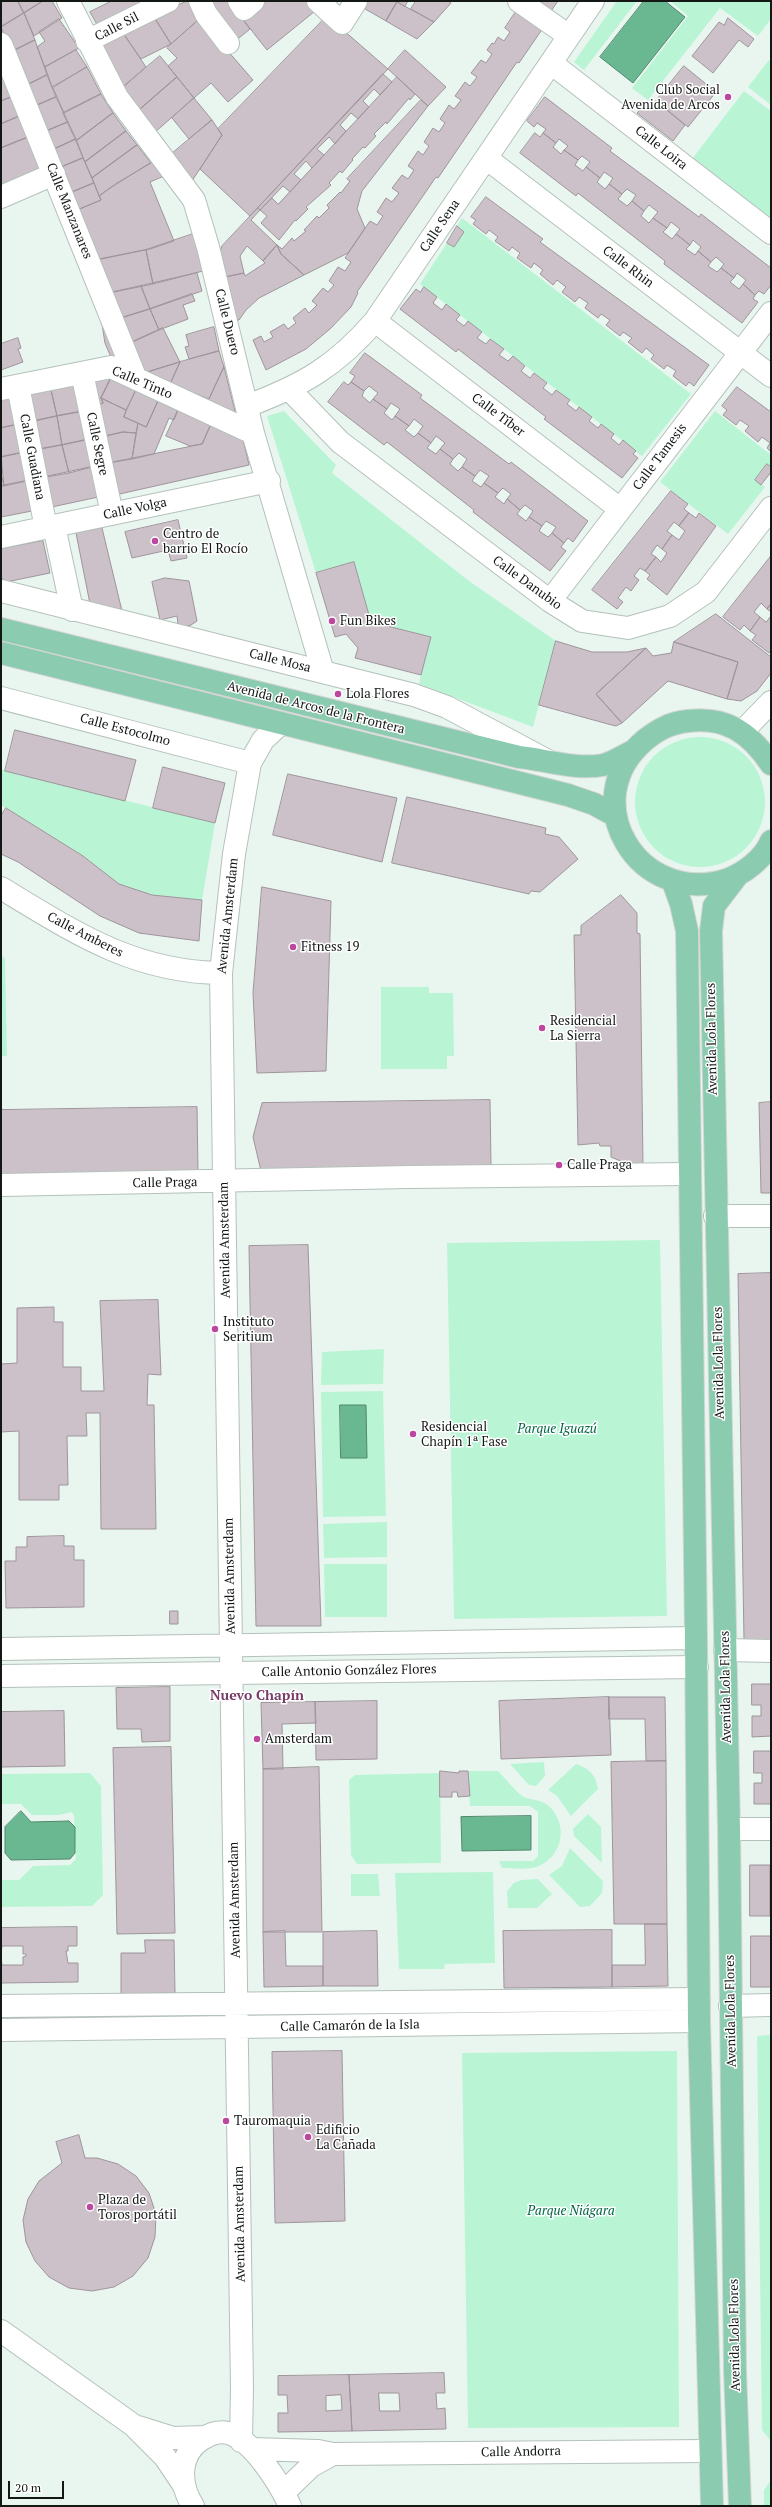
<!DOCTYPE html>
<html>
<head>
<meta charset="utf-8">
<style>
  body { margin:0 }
  #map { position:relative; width:772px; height:2507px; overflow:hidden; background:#e9f6ef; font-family:"PT Serif",serif }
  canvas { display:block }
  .frame { position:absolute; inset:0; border:2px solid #131815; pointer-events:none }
  .scale { position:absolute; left:8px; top:2481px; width:56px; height:18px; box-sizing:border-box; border:2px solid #131815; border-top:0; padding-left:5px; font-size:12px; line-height:14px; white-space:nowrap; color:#131815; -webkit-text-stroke:3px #fff; paint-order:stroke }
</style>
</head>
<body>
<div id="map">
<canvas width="772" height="2507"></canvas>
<div class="frame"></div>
<div class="scale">20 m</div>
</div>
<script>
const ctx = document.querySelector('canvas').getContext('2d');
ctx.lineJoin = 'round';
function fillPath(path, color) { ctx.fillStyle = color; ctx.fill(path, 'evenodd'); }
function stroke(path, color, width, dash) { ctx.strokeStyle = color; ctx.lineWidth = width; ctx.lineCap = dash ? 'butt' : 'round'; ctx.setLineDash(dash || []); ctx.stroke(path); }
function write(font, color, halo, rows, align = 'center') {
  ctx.font = font + ' "PT Serif",serif'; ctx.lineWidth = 3; ctx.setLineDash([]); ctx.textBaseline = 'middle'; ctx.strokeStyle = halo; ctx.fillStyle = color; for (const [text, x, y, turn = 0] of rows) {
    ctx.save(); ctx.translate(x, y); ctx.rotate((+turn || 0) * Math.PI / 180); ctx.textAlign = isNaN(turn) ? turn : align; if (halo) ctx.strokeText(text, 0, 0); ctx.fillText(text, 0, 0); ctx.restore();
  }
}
const green = new Path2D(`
  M617,1H637L584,70L574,62Z
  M670,1H771V19L758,36L720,8L648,100L632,88L688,16Z
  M769,60L771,62V105L748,87Z
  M744,91L771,111V219L692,159Z
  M462,218L691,394L642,456L420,284L447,243L454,247L464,232L457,226Z
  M284,411L336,465L332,473L469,581L556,641L533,727L419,684L430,637L371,622L354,563L316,573L267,416Z
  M715,411L771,455V467L767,464L755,480L765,487L728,534L660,482Z
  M635 802a65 65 0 1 1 130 0a65 65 0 1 1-130 0Z
  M1,769L215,823L202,900L152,895L119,884L83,856L1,805Z
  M1,956L5,958L7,1056H1Z
  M381,987H429V993H453L454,1056H447V1069H381Z
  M660,1240L667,1616L454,1619L447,1243Z
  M384,1349L383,1384L321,1385L322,1352Z
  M383,1391L386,1516L323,1517L321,1392Z
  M387,1522V1557L324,1558L323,1524Z
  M324,1564H387V1617H325Z
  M544,1762L545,1776L536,1786L529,1785L510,1764Z
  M576,1764C589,1768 596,1775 598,1789L571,1816L557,1796L548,1790Z
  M468,1771H498C504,1777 518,1794 524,1797C534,1801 542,1799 550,1807C569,1827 562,1858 536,1867C526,1870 512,1868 502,1868L499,1861H533L538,1856V1812L530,1806H470Z
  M90,1773L101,1786L103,1895L92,1906L1,1907V1880H19L33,1866L70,1865L76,1859L74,1816L72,1812L59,1815H32L21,1804H1V1774Z
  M440,1773L441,1863L357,1864L351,1855L349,1780L355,1775Z
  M588,1814L601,1827L602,1863L574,1836L573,1829Z
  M570,1848L603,1881L602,1893L590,1906L580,1907L549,1875L562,1866Z
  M493,1872L495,1963L445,1964L444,1969H399L395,1873Z
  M351,1874H378L380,1896H351Z
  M538,1879L552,1894L537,1908H508L507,1891L514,1883L521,1880Z
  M771,2035V2478L770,2440L762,2430L757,2036Z
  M677,2051L679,2427L468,2428L462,2053Z
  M771,2480V2506H764V2490Z`);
const water = new Path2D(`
  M644,1H665L685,17L633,83L600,57Z
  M340,1405H366L367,1458H341Z
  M21,1811L31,1822L69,1821L75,1827V1853L70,1859L11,1860L5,1853V1827Z
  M531,1816V1850L462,1851L461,1817Z`);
const building = new Path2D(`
  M1,1H18L24,13L1,27Z
  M18,1H43L24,13Z
  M43,1H52L62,18L34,36L24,13Z
  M112,1H158L100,30L90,12Z
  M187,1H196L204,15L171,44L154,17Z
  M203,1H229L250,29L234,42Z
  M261,1H315L320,7L267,50L241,17Z
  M363,1H396L397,2L386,21L360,6Z
  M396,1H408L405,6Z
  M416,1H448L451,3L434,22L411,9Z
  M536,1H558L551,11Z
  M397,2L434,22L417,39L386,21Z
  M517,10L543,28L519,63L517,62L438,178L436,177L357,292L358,293L351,307L330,329L306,349L266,370L253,340L261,336L264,342L273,337L270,332L284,324L288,329L296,323L293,318L305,308L309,313L317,305L312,301L323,288L328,292L334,285L329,281L338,267L345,271L351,262L345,258L370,221L377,225L383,216L377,212L386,198L392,202L399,193L392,188L402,175L408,179L414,170L408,166L418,151L423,155L429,146L424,142L433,128L439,132L445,123L440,119L449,105L454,109L461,100L455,96L465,82L470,86L477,77L471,73L481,60L486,63L492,54L487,50L492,43L494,44L498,37L504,41L510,32L505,28Z
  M24,13L35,40L11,52L1,27Z
  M327,16L388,69L250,216L200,169L222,135L218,129Z
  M154,17L171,44L141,59L123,33Z
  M728,18L754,39L748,47L739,40L713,73L692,56L719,22L724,25Z
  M59,19L79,48L45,67L37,47L45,41L39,32Z
  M200,19L253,80L228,102L211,83L194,98L168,66L177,58L167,48Z
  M123,33L146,67L122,88L95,48Z
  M35,40L47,75L25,86L11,52Z
  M76,50L87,67L52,87L45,67Z
  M405,50L446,87L428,106L388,69Z
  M160,56L177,77L138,111L122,88Z
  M684,66L716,92L688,127L656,101Z
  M87,67L101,94L64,113L53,88Z
  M383,74L392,82L380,95L374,89L363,101L369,107L358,119L351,113L340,125L346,131L335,144L329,137L317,149L324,155L312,168L306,161L294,174L301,180L290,192L283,186L260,210L258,208Z
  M47,75L56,97L33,107L25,86Z
  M177,77L194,98L154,133L138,111Z
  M397,77L415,94L410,100L409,98L387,124L386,122L374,134L376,136L365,148L363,147L352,159L353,160L342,173L340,171L329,183L331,185L306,207L308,209L296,221L295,220L279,240L261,223L267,216L260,210L272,198L278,204Z
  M6,78L14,96L1,101V80Z
  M101,94L113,113L76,141L63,113Z
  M14,96L22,115L1,124V101Z
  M56,97L68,122L44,132L33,107Z
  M545,97L612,148L610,151L699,217L701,214L771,268V285L764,294L759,291L755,295L743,284L746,280L737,273L734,278L721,268L724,264L716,257L711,262L698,251L701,247L693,240L690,245L676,234L680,229L671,222L667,228L653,218L658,212L649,205L644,211L632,201L636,195L627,189L622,194L609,184L613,178L604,172L600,178L586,167L590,162L582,156L578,160L564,150L568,146L559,139L556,143L543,133L546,129L537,123L534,127L527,121Z
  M194,98L212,120L189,139L172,118Z
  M421,100L428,106L362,191L357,209L365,228L348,253L304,275L281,254L277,245L282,249L292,238L294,241L306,231L304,230L317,216L319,218L329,208L327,205L340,192L341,193L350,181L347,179Z
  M656,101L685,125L673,141L637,113L644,105L650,109Z
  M113,113L126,131L85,162L76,141Z
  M22,115L31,136L1,148V124Z
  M212,120L222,135L190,184L168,157Z
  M68,122L76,139L52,150L44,132Z
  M126,131L137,145L92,178L85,162Z
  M535,133L540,137L543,133L556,143L553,147L561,154L564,150L578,160L575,165L583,171L586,167L600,178L597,182L605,189L609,184L622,194L618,199L627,206L632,201L644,211L641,216L649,223L653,218L667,228L663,232L672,239L676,234L690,245L686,249L695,255L698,251L711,262L708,266L717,272L721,268L734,278L730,282L739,289L743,284L755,295L753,299L758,302L742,323L664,264L665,261L578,193L576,196L520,153Z
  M31,136L44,168L1,186V148Z
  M76,139L83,158L59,168L52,150Z
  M137,145L151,163L117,183L99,196L92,178Z
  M83,158L94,183L70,193L59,168Z
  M154,161L164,176L150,182L174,241L150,249L96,260L77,210L101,200L99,196L107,190Z
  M94,183L101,200L77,210L70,193Z
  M486,197L543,239L540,242L709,365L694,386L689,382L686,386L673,376L676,371L667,365L664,369L651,359L654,355L646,348L642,353L628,342L632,338L623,332L620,336L606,325L610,320L601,314L598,318L585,308L588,303L579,297L575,302L562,292L566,287L557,280L553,285L540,274L543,270L534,263L531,268L517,258L520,253L512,247L509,251L495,241L498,237L489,230L486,234L473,224L476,220L471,217Z
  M258,208L260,210L251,220L277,245L263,261L247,246L240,256L244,273L225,277L220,252L222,246Z
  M457,226L464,232L454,247L447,243Z
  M193,234L203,271L153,284L146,250Z
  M277,245L281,254L304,275L259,298L246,310L239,320H237L225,277L244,273L245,276L265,263L263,261Z
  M146,250L153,284L109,293L96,260Z
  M197,273L202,291L150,309L141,286Z
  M141,286L150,309L118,319L109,293Z
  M424,287L437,297L433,303L442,310L446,304L460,315L456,320L464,326L468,321L482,332L477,338L486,344L490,339L504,349L499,355L508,361L513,356L525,366L521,371L530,378L534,373L547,383L543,388L552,395L556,390L570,400L567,404L576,411L579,407L592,417L589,421L598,428L601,424L614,434L611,438L619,445L623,440L636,451L633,454L638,458L622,478L544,419L546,417L458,349L456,352L400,309L416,289L420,292Z
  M192,294L195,301L183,305L188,319L159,330L150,309Z
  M150,309L159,330L128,344L118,319Z
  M101,317L124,365L113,362L105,343Z
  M214,327L219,351L189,359L185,347L189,346L186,335Z
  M163,328L180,362L141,374L128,344Z
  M18,338L21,348L18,349L23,362L1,370V344Z
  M219,351L224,367L209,399L170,384L180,362Z
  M365,353L422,395L420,398L509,464L511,462L588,521L573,542L568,538L564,543L552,533L556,527L546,521L542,526L529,517L533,511L525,505L520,510L507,499L511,494L503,488L498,493L484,483L489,476L480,470L475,476L462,467L467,459L459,453L453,459L440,449L445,443L436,436L431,443L418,433L423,426L414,419L409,426L395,416L400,409L391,403L387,409L373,399L378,393L369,386L364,391L351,382L355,376L350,373Z
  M180,362L169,386L141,374Z
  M224,367L235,411L232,415L207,404Z
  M112,376L137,388L126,410L101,398Z
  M112,376L101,398L103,403L94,406L88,382Z
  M344,382L348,385L351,382L364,391L362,396L370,403L373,399L387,409L384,413L392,420L395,416L409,426L405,430L414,437L418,433L431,443L427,448L436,454L440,449L453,459L450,464L458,471L462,467L475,476L472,481L481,487L484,483L498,493L495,497L504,504L507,499L520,510L517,514L526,521L529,517L542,526L539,531L548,537L552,533L564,543L561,547L566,551L550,571L473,512L474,510L387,442L384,445L328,402Z
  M78,384L84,411L57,416L51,390Z
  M737,387L771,412V452L767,448L770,443L762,437L758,442L745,431L749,426L740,420L736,425L723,415L727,410L722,406Z
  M137,388L159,399L146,427L124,417Z
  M51,390L57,416L30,422L24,394Z
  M13,397L19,424L1,428V399Z
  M101,398L126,410L124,417L138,423L136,433L123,432L102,437L94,406L103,403Z
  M159,399L179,408L174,420L169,418L154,454L132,459L138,423L146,427Z
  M179,408L212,422L202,444L190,446L166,436Z
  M84,411L90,439L62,445L57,416Z
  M57,416L62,445L35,450L30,422Z
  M212,422L242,435L249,465L115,495L108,463L202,444Z
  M19,424L25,452L1,457V428Z
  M123,432L136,433L132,459L108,463L102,437Z
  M90,439L96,466L69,473L62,445Z
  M62,445L69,473L41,478L35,450Z
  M25,452L31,480L4,486L1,457Z
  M767,464L771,467V472L761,485L755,480Z
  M96,466L103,496L47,508L41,478Z
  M1,473L4,486H1Z
  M31,480L37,510L1,517V486Z
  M671,491L688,504L684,509L689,513L679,526L674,522L667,531L672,535L662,549L657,545L651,554L656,557L645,571L640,568L634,576L639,580L631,591L626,587L618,598L623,602L617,609L592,590Z
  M689,513L696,518L699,513L716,526L667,595L647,579L650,575L645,571L656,557L661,562L667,553L662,549L672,535L679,540L685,531L679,526Z
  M178,520L187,558L171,561L168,550L132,558L125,532Z
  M102,528L122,611L90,604L76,533Z
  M43,541L50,573L6,582L1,577V549Z
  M771,556V604L767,609L761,603L754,612L760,617L750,631L744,625L740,630L723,617Z
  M354,562L371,622L431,637L421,675L355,658L358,648L346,634L335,637L316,573Z
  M165,578L189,581L197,621L191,625L184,627L178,624L177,616L160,620L152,582Z
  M771,604V612L767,609Z
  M716,614L771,657V673L757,691L741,701L727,699L738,662L674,642Z
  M771,616V650L769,653L752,640L756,635L750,631L760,617L766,622Z
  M556,641L592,652H627L646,648L596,694L622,723L616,726L608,724L539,705Z
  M674,642L738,662L727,699L668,681L622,723L596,694L646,648L653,656L671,653Z
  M15,730L136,760L125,801L5,771Z
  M163,767L225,783L215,823L153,808Z
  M288,774L397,798L382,862L273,835Z
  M407,797L546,828L545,834L559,837L578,859L540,892L531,891L529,894L392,863Z
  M6,808L83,856L119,884L152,895L202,900L199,941L139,933L100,916L18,862L1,854V816Z
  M262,887L331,901L326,1071L257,1073L253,993Z
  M621,895L637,913V933L640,934L643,1166L630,1165L611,1157V1146H600L599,1143L578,1145L574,935H581V926Z
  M490,1100L491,1166L261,1171L253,1137L262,1103Z
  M771,1102V1193H761L759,1103Z
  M197,1107L198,1173L1,1176V1110Z
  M308,1245L321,1626H256L249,1246Z
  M771,1273V1640H744L738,1274Z
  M158,1300L161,1375L148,1374L147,1405H154L156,1529H101L100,1413H86L87,1436H67L68,1485H59V1500H19V1431L1,1432V1364L17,1363V1308L54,1307V1322H63V1367H81V1391H104L100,1301Z
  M64,1536V1546H74V1560H84V1607L6,1608L5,1561H16V1547H27V1537Z
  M170,1611H178V1624H170Z
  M752,1684H771V1736L752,1737V1716H761V1705H752Z
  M170,1687V1741L142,1742L141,1729H117L116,1688Z
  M609,1697L611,1755L501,1759L499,1701Z
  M609,1697H665L666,1761H646L645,1719H609Z
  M377,1701V1759L316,1760L315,1702Z
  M315,1702L316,1723L282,1724L283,1769H263L261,1703Z
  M64,1711L65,1766L1,1767V1712Z
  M171,1747L175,1933L117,1934L113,1748Z
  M754,1751H771V1804H754V1783H762V1773H754Z
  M666,1761L667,1924H614L611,1762Z
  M319,1767L322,1932H263V1769Z
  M440,1771L459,1773V1771H468L470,1796L458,1797L457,1792H452V1797H440Z
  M750,1865H770V1916H750Z
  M645,1924H667L668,1986L612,1987V1965H645Z
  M77,1927V1946H68V1951H66L68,1963H78V1982L1,1983V1957L2,1965H23V1957L26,1956V1954H23V1946H2L1,1954V1928Z
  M612,1930V1987L504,1988L503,1931Z
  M285,1931L286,1966H323V1986L264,1987L263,1932Z
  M377,1931L378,1986H323V1932Z
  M751,1936H771V1987H751Z
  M145,1940H174L175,1993L121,1994V1953H145Z
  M342,2051L345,2221L275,2223L272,2052Z
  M79,2135L85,2158H97L118,2164L136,2176L149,2193L156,2214L155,2237L148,2258L133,2276L114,2287L92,2291L69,2288L49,2277L35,2261L26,2242L23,2220L28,2199L39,2181L62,2163L56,2142Z
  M444,2373L445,2393H436L437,2409L445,2408L446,2429L352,2431L349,2375ZM379,2393H399L400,2411H380Z
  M349,2375L352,2431L278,2432V2413H288L287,2395H278V2376ZM341,2395L342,2410L326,2411V2396Z`);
const minor = new Path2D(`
  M68,1L117,97L194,200L208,247L253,433L323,672
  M200,1L206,14L228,43
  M239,1L244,9L253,1
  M318,1L342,23L356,1
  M519,1L569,36
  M87,41L168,1
  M1,44L136,379
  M551,63L771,233
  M486,158L771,376
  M1,197L54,174
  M375,321L620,509
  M82,373L112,514
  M18,386L46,528
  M1,389L111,367L253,433
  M290,390L340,442L550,601L582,621L628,628L670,616L706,592L771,508
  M247,406C303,385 335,367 375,321L593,1
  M54,526L72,610
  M1,537L269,481
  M1,591L414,695L447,707L546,760
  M550,601L771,313
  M1,698L250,763
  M742,732L771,702
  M1,888C74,932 133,972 221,973
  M1,1185L409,1177L689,1174
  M715,1216H771
  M1,1649L696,1638
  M725,1650L771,1651
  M1,1676L697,1667
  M729,1829H771
  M1,2006L699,1999
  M730,2006L771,2005
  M1,2030L699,2021
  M1,2331L133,2425L165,2457L183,2484
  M138,2427L173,2438L206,2437
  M241,2441L242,2388L221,973L234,854L250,763L263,740L280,724
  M252,2449L318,2451L333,2454L709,2451
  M284,2492L311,2466L333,2454
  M193,2506C179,2484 178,2454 202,2439C210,2434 219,2431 228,2433C253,2440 280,2484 290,2506`);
const major = new Path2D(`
  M1,629L519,757C547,760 575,770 603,765C612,763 623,756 631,752
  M1,653L568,795L594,804L616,816
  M771,764C750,733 726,716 688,721C670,723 659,729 645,740C574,800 638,907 726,880C743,874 764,859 771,841
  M737,876L714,906L711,931L729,1829L735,2371L740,2506
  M673,882L681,904L687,931L696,1638L699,2021L712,2506`);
const markers = [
  [728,97,4,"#bb479f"],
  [155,541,4,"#bb479f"],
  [332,621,4,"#bb479f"],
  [338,694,4,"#bb479f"],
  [293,947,4,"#bb479f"],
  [542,1028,4,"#bb479f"],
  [559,1165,4,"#bb479f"],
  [215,1329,4,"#bb479f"],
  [413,1434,4,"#bb479f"],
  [257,1739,4,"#bb479f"],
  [226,2121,4,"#bb479f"],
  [308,2137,4,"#bb479f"],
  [90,2207,4,"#bb479f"]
];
const streetNames = [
  ["Calle Sil",117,27,-27],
  ["Calle Loira",661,148,38],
  ["Calle Manzanares",69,211,68],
  ["Calle Sena",440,226,-56],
  ["Calle Rhin",628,267,37],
  ["Calle Duero",227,322,76],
  ["Calle Tinto",142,383,23],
  ["Calle Tíber",498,415,37],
  ["Calle Segre",97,444,78],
  ["Calle Guadiana",32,457,79],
  ["Calle Tamesis",660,457,-53],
  ["Calle Volga",135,509,-12],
  ["Calle Danubio",527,583,36],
  ["Calle Mosa",280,661,14],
  ["Avenida de Arcos de la Frontera",316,708,14],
  ["Calle Estocolmo",125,730,15],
  ["Avenida Amsterdam",228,916,-84],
  ["Calle Amberes",85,935,27],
  ["Avenida Lola Flores",712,1039,-91],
  ["Calle Praga",165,1183,-1],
  ["Avenida Amsterdam",225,1240,-91],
  ["Avenida Lola Flores",719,1363,-91],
  ["Avenida Amsterdam",230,1576,-91],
  ["Calle Antonio González Flores",349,1671,-1],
  ["Avenida Lola Flores",726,1687,-91],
  ["Avenida Amsterdam",235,1900,-91],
  ["Avenida Lola Flores",731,2011,-91],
  ["Calle Camarón de la Isla",350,2026,-1],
  ["Avenida Amsterdam",240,2224,-91],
  ["Avenida Lola Flores",735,2335,-91],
  ["Calle Andorra",521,2452,-1]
];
const poiNames = [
  ["Club Social",720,90,"right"],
  ["Avenida de Arcos",720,105,"right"],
  ["Centro de",163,534],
  ["barrio El Rocío",163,549],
  ["Fun Bikes",340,621],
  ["Lola Flores",346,694],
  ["Fitness 19",301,947],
  ["Residencial",550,1021],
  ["La Sierra",550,1036],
  ["Calle Praga",567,1165],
  ["Instituto",223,1322],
  ["Seritium",223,1337],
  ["Residencial",421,1427],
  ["Chapín 1ª Fase",421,1442],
  ["Amsterdam",265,1739],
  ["Tauromaquia",234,2121],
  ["Edificio",316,2130],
  ["La Cañada",316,2145],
  ["Plaza de",98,2200],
  ["Toros portátil",98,2215]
];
const parkNames = [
  ["Parque Iguazú",557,1429],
  ["Parque Niágara",571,2211]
];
const neighbourhoodNames = [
  ["Nuevo Chapín",257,1696]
];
fillPath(green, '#b9f5d5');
fillPath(water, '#6ab892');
stroke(water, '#50886c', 1);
fillPath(building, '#ccc1c8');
stroke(building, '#9f949b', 1);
stroke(minor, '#b4c1ba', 24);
stroke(major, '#d5d5d5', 24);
stroke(minor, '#fff', 22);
stroke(major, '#8bcbaf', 22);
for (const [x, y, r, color] of markers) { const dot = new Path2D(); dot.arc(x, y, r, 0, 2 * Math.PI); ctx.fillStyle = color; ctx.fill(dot); stroke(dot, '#fff', 1.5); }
write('13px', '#131815', '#fff', streetNames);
write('13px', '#131815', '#fff', poiNames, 'left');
write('italic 13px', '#006643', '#fff', parkNames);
write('bold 14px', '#773d68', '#fff', neighbourhoodNames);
</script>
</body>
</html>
